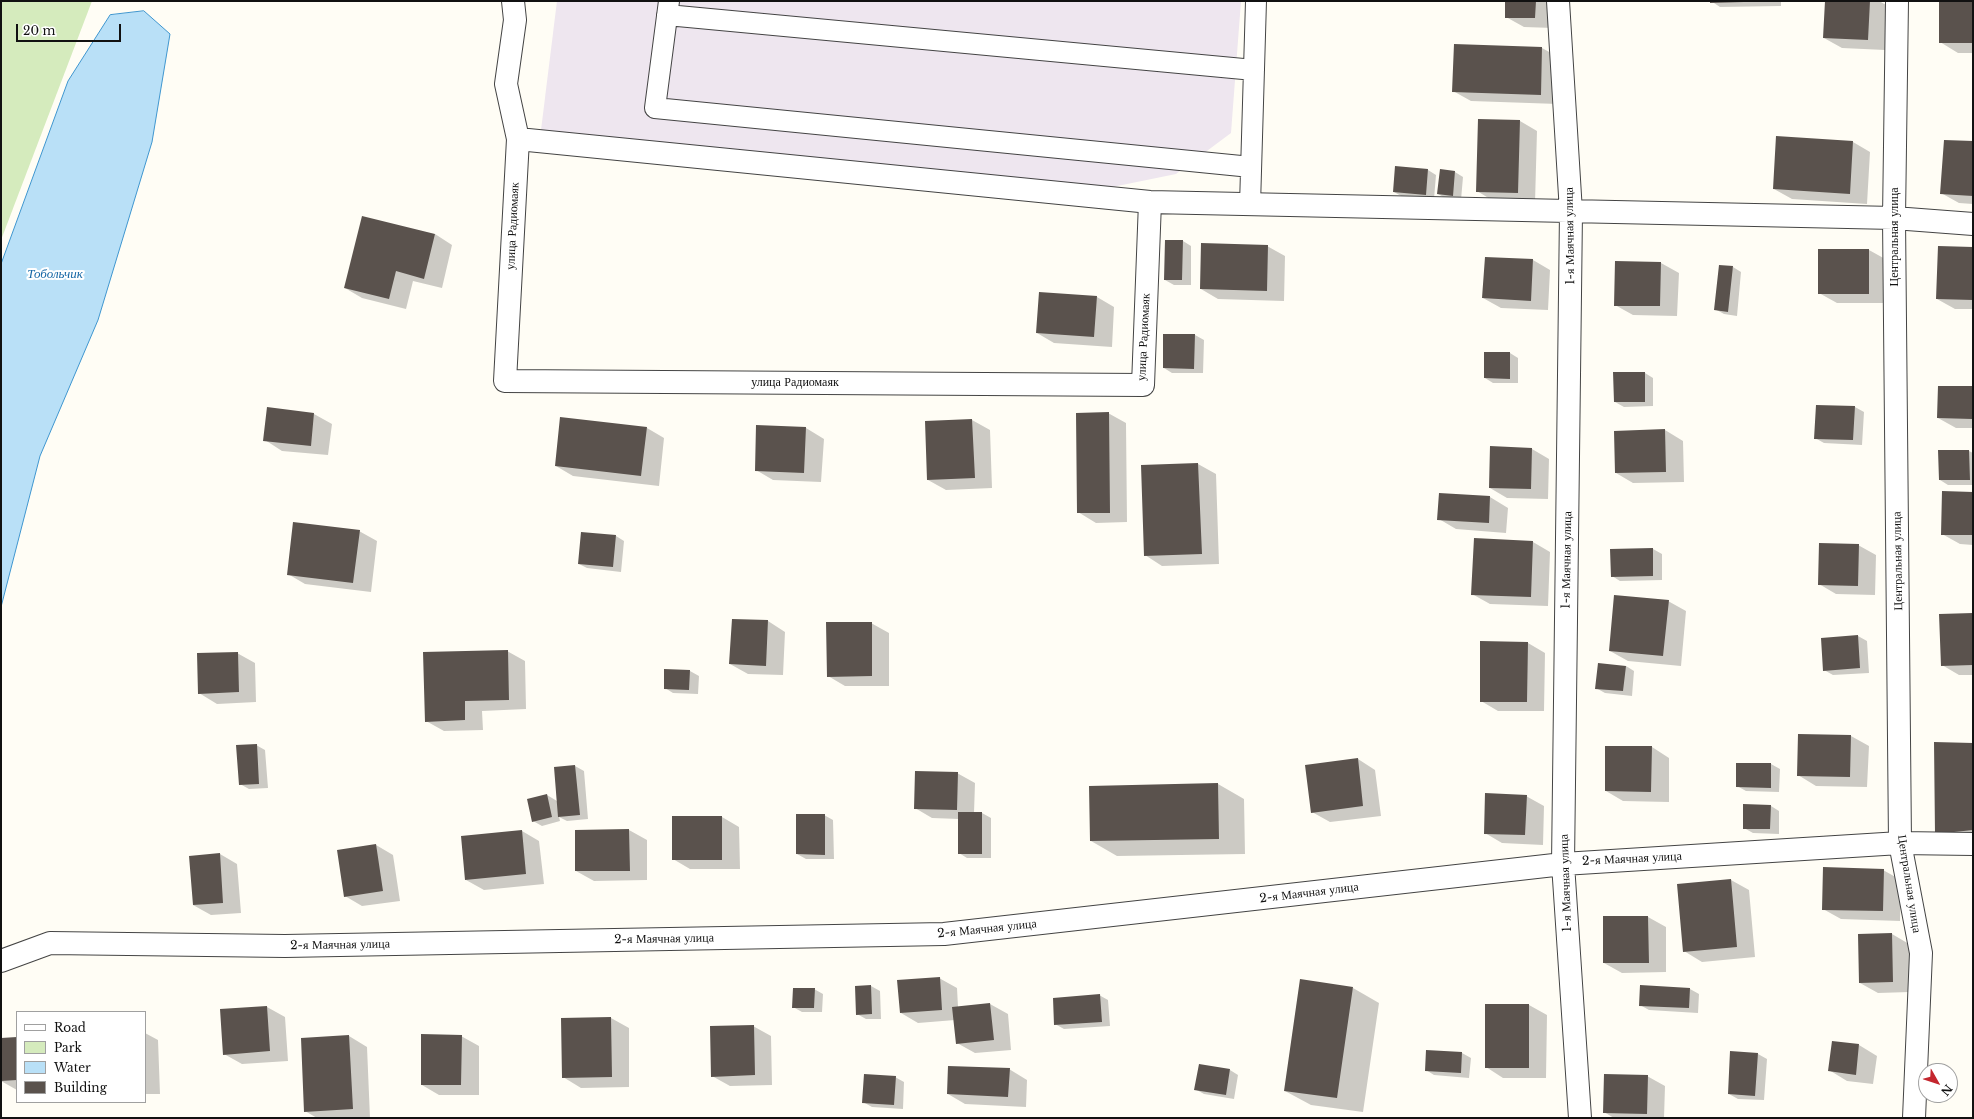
<!DOCTYPE html>
<html>
<head>
<meta charset="utf-8">
<style>
  body { margin:0 }
  #map { position:relative; width:1974px; height:1119px; overflow:hidden; background:#fffdf5; font-family:"Libre Baskerville",serif }
  canvas { display:block }
  .frame { position:absolute; inset:0; border:2px solid #111; pointer-events:none }
  .legend { position:absolute; left:16px; top:1011px; width:130px; height:92px; box-sizing:border-box; background:#fff; border:1px solid #a0a0a0; margin:0; padding:5px 7px; list-style:none; font-size:12px; color:#111 }
  .legend li { display:flex; align-items:center; gap:8px; height:20px }
  .legend b { width:20px; border:1px solid #a0a0a0 }
  .north { position:absolute; left:1918px; top:1063px; width:40px; height:40px; box-sizing:border-box; background:#fff; border:1px solid #a0a0a0; border-radius:50%; rotate:129deg; font-size:11px; font-weight:700; line-height:16px; text-align:center; color:#111 }
  .north::after { content:''; display:block; margin:auto; width:14px; height:18px; background:#c4262e; clip-path:polygon(50% 0,100% 100%,50% 72%,0 100%) }
  .scale { position:absolute; left:16px; top:24px; width:105px; height:18px; box-sizing:border-box; border:2px solid #111; border-top:0; padding-left:5px; font-size:12px; line-height:14px; white-space:nowrap; color:#111; -webkit-text-stroke:3px #fff; paint-order:stroke }
</style>
</head>
<body>
<div id="map">
<canvas width="1974" height="1119"></canvas>
<div class="frame"></div>
<ul class="legend">
<li><b style="height:5px;background:#fff"></b>Road</li>
<li><b style="height:11px;background:#d5ebbd"></b>Park</li>
<li><b style="height:11px;background:#b9e0f7"></b>Water</li>
<li><b style="height:11px;background:#5a524d"></b>Building</li>
</ul>
<div class="north">N</div>
<div class="scale">20 m</div>
</div>
<script>
const ctx = document.querySelector('canvas').getContext('2d');
ctx.lineJoin = 'round';
function fillPath(path, color) { ctx.fillStyle = color; ctx.fill(path, 'evenodd'); }
function stroke(path, color, width, dash) { ctx.strokeStyle = color; ctx.lineWidth = width; ctx.lineCap = dash ? 'butt' : 'round'; ctx.setLineDash(dash || []); ctx.stroke(path); }
function write(font, color, halo, rows, align = 'center') {
  ctx.font = font + ' "Libre Baskerville",serif'; ctx.lineWidth = 4; ctx.setLineDash([]); ctx.textBaseline = 'middle'; ctx.strokeStyle = halo; ctx.fillStyle = color; for (const [text, x, y, turn = 0] of rows) {
    ctx.save(); ctx.translate(x, y); ctx.rotate((+turn || 0) * Math.PI / 180); ctx.textAlign = isNaN(turn) ? turn : align; if (halo) ctx.strokeText(text, 0, 0); ctx.fillText(text, 0, 0); ctx.restore();
  }
}
const industrial = new Path2D(`
  M557,1H1241L1231,133L1176,174L1083,193L541,130Z`);
const green = new Path2D(`
  M1,1H92L1,240Z`);
const water = new Path2D(`
  M144,11L170,34L152,142L98,320L40,456L1,607V264L68,81L110,15Z`);
const shadow = new Path2D(`
  M1506,1H1553V28L1524,27L1506,17Z
  M1711,1H1781V6L1720,7Z
  M1826,1H1879L1888,6L1885,50L1842,48L1824,38Z
  M1940,1H1973V53H1958L1940,42Z
  M1455,45L1542,48L1560,58L1558,104L1471,101L1453,91Z
  M1520,121L1537,131L1535,203L1495,202L1477,191Z
  M1853,142L1870,152L1867,204L1792,199L1774,189Z
  M1973,142V204L1959,203L1941,193Z
  M1428,170L1436,175L1434,199L1403,197L1394,192Z
  M1455,172L1463,177L1461,200L1447,199L1438,194Z
  M435,234L452,245L442,288L413,281L406,309L362,298L345,288Z
  M1183,241L1191,246V285H1174L1165,280Z
  M1267,246L1285,256L1284,301L1218,299L1201,289Z
  M1973,248V309H1955L1937,299Z
  M1869,250L1887,260V303H1837L1819,293Z
  M1533,260L1550,270L1548,310L1501,308L1483,298Z
  M1661,263L1679,273L1677,316L1633,315L1615,305Z
  M1733,267L1741,272L1737,316L1724,314L1715,309Z
  M1097,297L1114,307L1112,347L1054,343L1037,333Z
  M1195,335L1204,340L1203,373H1172L1164,368Z
  M1510,353L1518,358V383H1493L1485,378Z
  M1645,373L1653,378V406L1624,407L1615,402Z
  M1939,387L1973,388V428H1956L1938,418Z
  M1817,406L1855,407L1864,412L1862,445L1824,443L1815,438Z
  M1108,413L1126,423L1127,522L1096,523L1078,512Z
  M314,414L332,424L328,455L282,451L265,440Z
  M972,420L990,430L992,488L946,490L928,480Z
  M757,426L806,428L824,439L821,482L773,480L756,470Z
  M647,428L664,438L659,486L573,476L556,466Z
  M1665,430L1683,441L1684,482L1633,483L1616,473L1615,432Z
  M1532,449L1549,459L1548,499L1507,498L1490,488Z
  M1969,451L1973,453V485H1948L1940,480Z
  M1198,464L1216,474L1219,564L1162,566L1145,555Z
  M1973,493V545L1960,544L1942,534Z
  M1440,494L1490,497L1508,508L1506,533L1456,529L1439,519Z
  M359,531L377,541L371,592L305,584L288,574Z
  M616,536L624,541L621,572L587,568L579,564Z
  M1533,542L1550,552L1548,606L1490,604L1472,594Z
  M1858,545L1876,555L1875,595L1836,594L1819,584Z
  M1653,549L1662,554V580L1620,581L1612,576Z
  M1668,601L1686,611L1681,666L1628,661L1610,651Z
  M1973,614V675H1959L1942,665Z
  M768,621L785,632L783,675L748,674L730,664Z
  M871,623L889,633V686H845L828,676Z
  M1858,636L1867,641L1869,673L1833,675L1824,670L1822,639Z
  M1528,643L1545,653L1544,711H1498L1481,701Z
  M507,651L525,661L526,709L482,711L483,730L444,731L426,721Z
  M237,653L255,663L256,702L217,704L199,693Z
  M1626,666L1634,671L1632,696L1605,693L1596,688Z
  M690,671L699,676L698,694L673,693L665,688Z
  M1799,735L1851,736L1869,746L1867,787L1816,786L1798,775Z
  M1973,744V841L1936,834Z
  M256,745L265,750L268,788L249,789L240,784Z
  M1652,747L1669,758V802L1623,801L1606,791Z
  M1358,759L1375,770L1381,816L1330,822L1312,812Z
  M1737,764H1771L1780,769L1779,792L1746,791L1737,786Z
  M575,766L584,771L588,819L567,821L559,817L560,821L542,826L533,821L547,795L557,801L555,768Z
  M957,773L975,783L974,813H982L991,818V858H967L959,853V819L932,818L915,808Z
  M1218,784L1244,799L1245,854L1117,856L1091,841Z
  M1526,796L1544,806L1543,845L1502,843L1485,833Z
  M1771,806L1779,811V834L1753,833L1744,828Z
  M824,815L833,820L834,859H806L797,854Z
  M722,817L739,827L740,869H690L673,859Z
  M576,830H629L647,840V880L594,881L576,871Z
  M522,831L539,841L544,884L484,890L466,880Z
  M376,845L393,855L400,901L362,906L345,896Z
  M220,854L237,864L241,913L211,915L193,905Z
  M1883,870L1901,880L1900,921L1841,919L1823,909Z
  M1731,880L1749,890L1755,957L1702,962L1684,951Z
  M1604,917H1648L1666,927V972L1622,973L1604,963Z
  M1892,934L1909,944L1910,992L1878,993L1860,983Z
  M939,978L957,988L958,1007L990,1004L1008,1014L1011,1050L975,1053L957,1043L955,1020L918,1023L901,1013Z
  M871,986L880,991L881,1019H866L857,1014Z
  M1353,988L1379,1003L1363,1112L1311,1105L1285,1091Z
  M814,989L823,994L822,1012H802L793,1007Z
  M1690,989L1699,994L1698,1013L1649,1010L1640,1005Z
  M1099,995L1108,1000L1110,1026L1064,1029L1055,1024Z
  M1529,1005L1547,1015L1546,1078H1503L1486,1067Z
  M267,1007L285,1017L288,1061L242,1064L224,1054Z
  M611,1018L629,1028V1087L581,1088L563,1077Z
  M753,1026L771,1036L772,1085L730,1086L712,1076Z
  M145,1033L158,1040L160,1094H145Z
  M349,1036L367,1047L370,1118H317L305,1111Z
  M461,1036L479,1046V1095H439L422,1085Z
  M17,1038V1090L1,1081V1039Z
  M1859,1045L1877,1056L1873,1084L1847,1081L1829,1070Z
  M1462,1053L1471,1058L1469,1078L1434,1075L1426,1070Z
  M1758,1054L1767,1059L1764,1100L1738,1099L1729,1094Z
  M1009,1069L1027,1080L1026,1107L965,1104L948,1094Z
  M1230,1070L1238,1075L1234,1099L1204,1094L1195,1089Z
  M1647,1076L1665,1086L1664,1118H1614L1604,1112Z
  M895,1077L904,1082L903,1109L872,1107L863,1102Z`);
const building = new Path2D(`
  M1505,1H1536L1535,18H1505Z
  M1710,1H1744V2L1710,3Z
  M1825,1H1870L1868,40L1823,38Z
  M1939,1H1973V43H1939Z
  M1454,44L1542,47L1541,95L1452,92Z
  M1478,119L1520,120L1518,193L1476,192Z
  M1776,136L1853,141L1850,194L1773,189Z
  M1944,140L1973,141V196L1940,194Z
  M1395,166L1428,169L1426,195L1393,192Z
  M1440,169L1455,171L1453,196L1437,194Z
  M362,216L435,234L424,279L396,271L389,299L344,288Z
  M1165,240H1183L1182,280H1164Z
  M1201,243L1268,245L1267,291L1200,289Z
  M1938,246L1973,247V300L1936,299Z
  M1818,249H1869V294H1818Z
  M1485,257L1533,259L1531,301L1482,298Z
  M1615,261L1661,262L1660,306H1614Z
  M1719,265L1733,266L1728,312L1714,310Z
  M1039,292L1097,296L1094,337L1036,333Z
  M1163,334H1195L1194,369L1163,368Z
  M1484,352H1510V379L1484,378Z
  M1613,372H1645V402H1614Z
  M1938,386H1972V419L1937,418Z
  M1816,405L1855,406L1853,440L1814,439Z
  M267,407L314,413L311,446L263,441Z
  M1109,412L1110,513H1077L1076,413Z
  M560,417L647,427L641,476L555,466Z
  M972,419L975,478L927,480L925,421Z
  M756,425L806,427L804,473L755,471Z
  M1665,429L1666,472L1615,473L1614,431Z
  M1490,446L1532,448L1531,489L1489,488Z
  M1938,450H1969L1970,480H1939Z
  M1198,463L1202,554L1144,556L1141,465Z
  M1942,491L1973,492V535H1941Z
  M1439,493L1490,496L1489,523L1437,520Z
  M293,522L360,530L353,583L287,575Z
  M581,532L616,535L613,567L578,564Z
  M1474,538L1533,541L1531,597L1471,595Z
  M1819,543L1859,544L1858,586L1818,585Z
  M1653,548V576L1611,577L1610,549Z
  M1614,595L1669,600L1663,656L1609,651Z
  M1973,613V665L1941,666L1939,614Z
  M732,619L768,620L766,666L729,664Z
  M826,622H872V676L827,677Z
  M1858,635L1860,668L1823,671L1821,638Z
  M1480,641L1528,642L1527,702H1480Z
  M508,650L509,700L465,701V720L425,722L423,652Z
  M238,652L239,692L198,694L197,653Z
  M1598,663L1626,666L1623,691L1595,689Z
  M664,669L690,670L689,690L664,689Z
  M1798,734L1851,735L1850,777L1797,776Z
  M1934,742L1973,743V830L1935,834Z
  M257,744L259,784L239,785L236,745Z
  M1605,746H1652L1651,792L1605,791Z
  M1358,758L1363,806L1311,813L1305,765Z
  M1736,763H1771V788L1736,787Z
  M575,765L580,815L558,817L554,767Z
  M915,771L958,772L957,810L914,809Z
  M1218,783L1219,839L1090,841L1089,786Z
  M1485,793L1527,795L1525,835L1484,834Z
  M547,794L552,817L532,822L527,799Z
  M1743,804L1771,805L1770,829H1743Z
  M958,812H982V854H958Z
  M796,814H825V855L796,854Z
  M672,816H722V860H672Z
  M629,829L630,871H575V830Z
  M522,830L526,874L465,880L461,836Z
  M376,844L383,891L344,897L337,850Z
  M220,853L223,903L193,905L189,856Z
  M1823,867L1884,869L1883,911L1822,910Z
  M1731,879L1737,947L1683,952L1677,884Z
  M1603,916H1648L1649,963H1603Z
  M1892,933L1893,982L1859,983L1858,934Z
  M940,977L942,1010L900,1013L897,980Z
  M1300,979L1353,987L1337,1098L1284,1091Z
  M871,985L872,1014L856,1015L855,986Z
  M1640,985L1690,988L1689,1008L1639,1006Z
  M793,988H815L814,1008H792Z
  M1100,994L1102,1022L1054,1025L1053,998Z
  M990,1003L994,1040L956,1044L952,1007Z
  M1485,1004H1529V1068H1485Z
  M267,1006L270,1051L223,1055L220,1009Z
  M611,1017L612,1077L562,1078L561,1018Z
  M754,1025L755,1075L711,1077L710,1026Z
  M421,1034L462,1035L461,1085H421Z
  M349,1035L353,1109L304,1112L301,1038Z
  M17,1037V1080L1,1081V1038Z
  M1832,1041L1859,1044L1856,1075L1828,1071Z
  M1426,1050L1462,1052L1461,1073L1425,1071Z
  M1730,1051L1758,1053L1755,1096L1728,1094Z
  M1199,1064L1230,1069L1226,1095L1194,1090Z
  M948,1066L1010,1068L1008,1097L947,1094Z
  M864,1074L896,1076L894,1105L862,1103Z
  M1604,1074L1648,1075L1647,1114L1603,1113Z`);
const service = new Path2D(`
  M669,1L655,108L1251,167
  M667,15L1254,70
  M1250,205L1256,1`);
const minor = new Path2D(`
  M513,1L515,20L506,84L518,139L505,381L1143,385L1150,202
  M1558,1L1571,212L1563,864L1580,1118
  M1897,1L1894,218L1900,843L1921,953L1914,1118
  M518,139L1150,202L1894,218L1973,224
  M1,961L50,943L285,946L944,934L1563,864L1900,843L1973,844`);
const streetNames = [
  ["улица Радиомаяк",513,226,-87],
  ["1-я Маячная улица",1570,236,-91],
  ["Центральная улица",1895,237,-90],
  ["улица Радиомаяк",1144,337,-87],
  ["улица Радиомаяк",795,383],
  ["1-я Маячная улица",1567,560,-89],
  ["Центральная улица",1898,561,-91],
  ["2-я Маячная улица",1632,859,-3],
  ["1-я Маячная улица",1566,883,-92],
  ["Центральная улица",1909,884,81],
  ["2-я Маячная улица",1309,893,-7],
  ["2-я Маячная улица",987,929,-6],
  ["2-я Маячная улица",664,939,-1],
  ["2-я Маячная улица",340,945,-1]
];
const waterNames = [
  ["Тобольчик",55,274]
];
fillPath(industrial, '#eee6ef');
fillPath(green, '#d5ebbd');
fillPath(water, '#b9e0f7');
stroke(water, '#3f96cf', 1);
fillPath(shadow, '#0003');
fillPath(building, '#5a524d');
stroke(service, '#444', 22);
stroke(minor, '#444', 24);
stroke(service, '#fff', 20);
stroke(minor, '#fff', 22);
write('12px', '#111', '#fff', streetNames);
write('italic 13px', '#1768a6', '#fff', waterNames);
</script>
</body>
</html>
